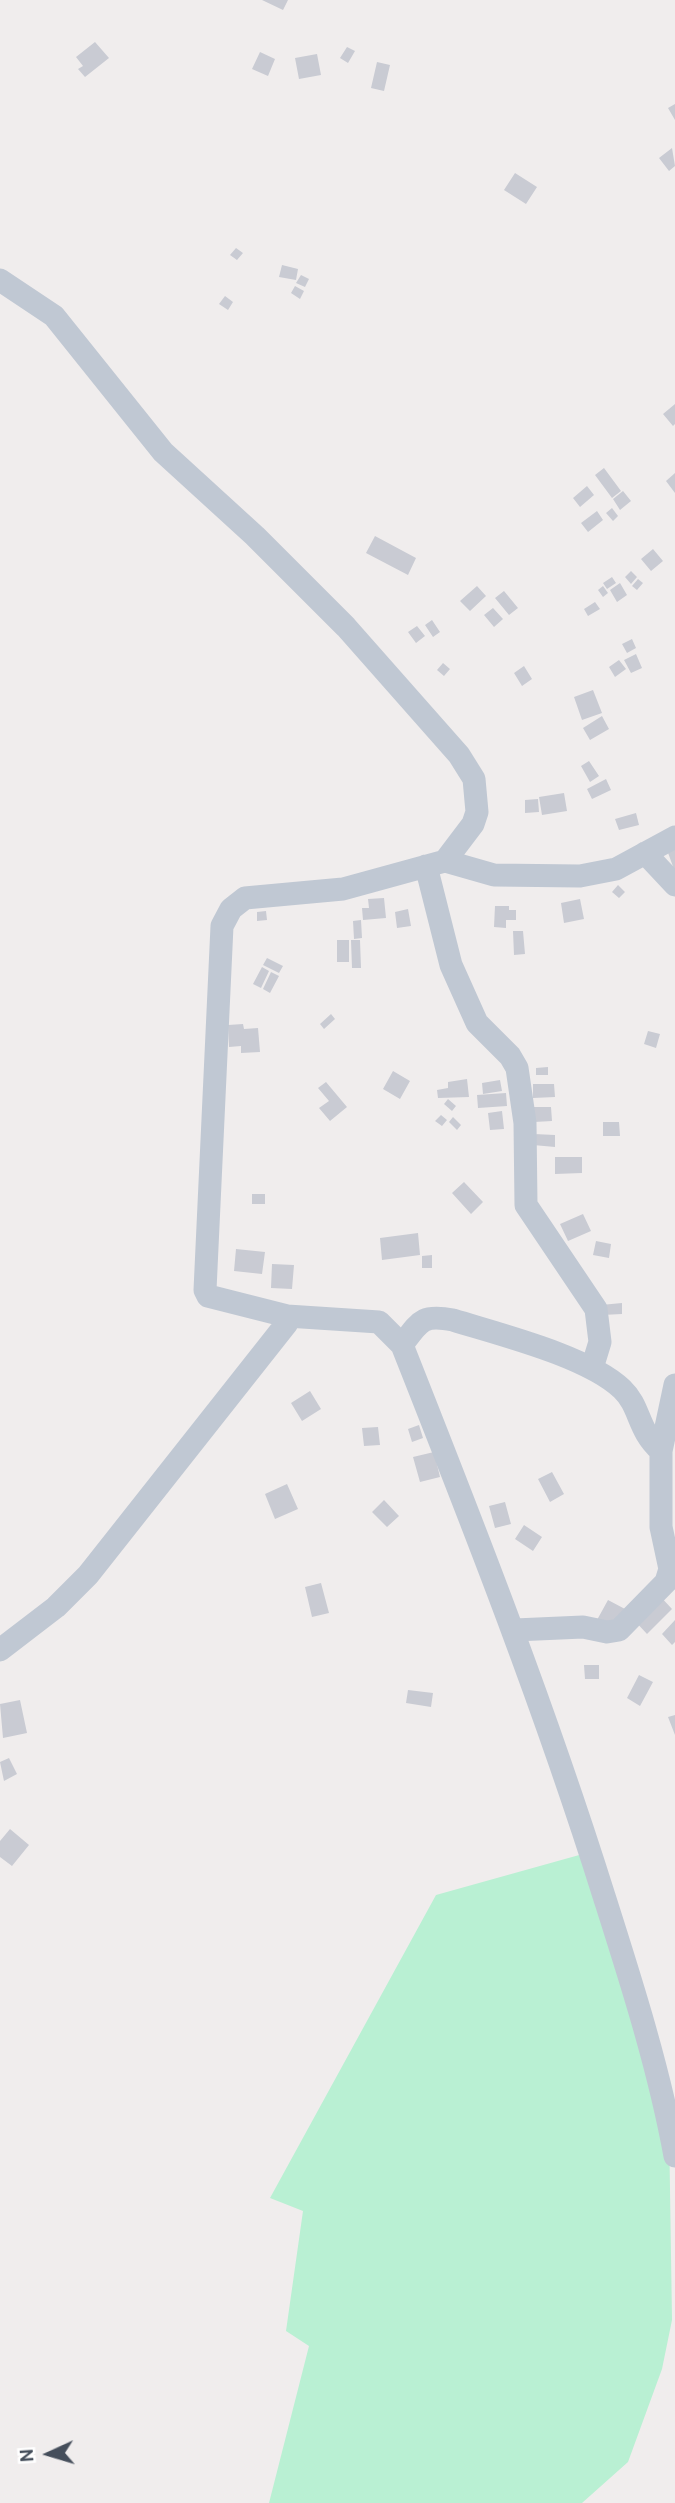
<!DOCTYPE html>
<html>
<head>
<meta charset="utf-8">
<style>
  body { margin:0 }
  #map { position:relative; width:675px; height:2503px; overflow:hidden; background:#f0eded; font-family:Overpass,sans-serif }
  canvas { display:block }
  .north { position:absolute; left:14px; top:2419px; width:70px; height:70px; -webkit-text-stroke:5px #fff; paint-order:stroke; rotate:266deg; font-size:19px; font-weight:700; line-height:28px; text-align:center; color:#454e5b }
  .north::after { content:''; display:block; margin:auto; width:24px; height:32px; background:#454e5b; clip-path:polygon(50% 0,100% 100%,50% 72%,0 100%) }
</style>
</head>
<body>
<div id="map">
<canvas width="675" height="2503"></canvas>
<div class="north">N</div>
</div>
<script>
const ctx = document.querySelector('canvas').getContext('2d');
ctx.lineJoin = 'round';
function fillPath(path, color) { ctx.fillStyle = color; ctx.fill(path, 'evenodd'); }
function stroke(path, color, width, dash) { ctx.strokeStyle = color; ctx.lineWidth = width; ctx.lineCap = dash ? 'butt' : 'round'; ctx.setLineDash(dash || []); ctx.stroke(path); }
const green = new Path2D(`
  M590,1852L669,2124L672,2320L662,2369L628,2462L582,2503H269L309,2346L286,2331L303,2211L270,2198L436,1895Z`);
const building = new Path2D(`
  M262,0H288L283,10Z
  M95,42L109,58L85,77L78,69L83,66L76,57Z
  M347,47L355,51L348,63L340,58Z
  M260,52L275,59L268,76L252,69Z
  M317,54L321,75L299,79L295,58Z
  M377,62L390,65L384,91L371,88Z
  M675,104V120L668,108Z
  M672,148L675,166L669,171L659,158Z
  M515,173L537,187L526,204L504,190Z
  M236,248L243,253L237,260L230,255Z
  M282,265L298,269L296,280L279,277Z
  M301,275L309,279L305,287L296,283Z
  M295,286L304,291L300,299L291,293Z
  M225,296L233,302L228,310L219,304Z
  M675,404V424L673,426L663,414Z
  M604,468L621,491L612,498L595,475Z
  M675,473V493L666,481Z
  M587,486L594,495L580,507L573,498Z
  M623,491L631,501L620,510L613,499Z
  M612,508L618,516L613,521L606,513Z
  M597,511L603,520L588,532L581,523Z
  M375,536L416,558L408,575L366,553Z
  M653,549L663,561L651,571L641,559Z
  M631,571L637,577L631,584L625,577Z
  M612,577L616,583L607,589L603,583Z
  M638,579L643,583L637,590L632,586Z
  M620,583L627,595L617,602L610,590Z
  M477,586L486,596L470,611L460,601Z
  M603,586L608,593L603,597L598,590Z
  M504,591L518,608L509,615L495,598Z
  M595,602L600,609L588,616L584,609Z
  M493,608L503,619L494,627L484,615Z
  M432,620L440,632L433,637L425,625Z
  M417,626L425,636L416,643L408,632Z
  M632,639L636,648L627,653L622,644Z
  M636,654L642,668L631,673L624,660Z
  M619,660L626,669L615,677L609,667Z
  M443,663L450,669L444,676L437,670Z
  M524,666L532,679L522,686L514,673Z
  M593,690L602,713L582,720L574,697Z
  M602,716L609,729L590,740L583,728Z
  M589,761L599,776L590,782L581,766Z
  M606,779L611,790L592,799L587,789Z
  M564,793L567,811L542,815L539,797Z
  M538,799L539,812L525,813V800Z
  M636,813L639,825L619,830L615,819Z
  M675,847V872L667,850Z
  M618,885L625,892L619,898L612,892Z
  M384,898L386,918L363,920L362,908H369L368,899Z
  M580,899L584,919L564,923L561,903Z
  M495,906H509V910H516V920H506V928L494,927Z
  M408,909L411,926L397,928L395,912Z
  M266,911L267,920L257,921V912Z
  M361,920L362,938L354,939L353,921Z
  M513,931H523L525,954L514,955Z
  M337,940H349V962H337Z
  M351,940H360L361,968H352Z
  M267,958L283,966L279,973L263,965Z
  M262,967L269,971L261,988L253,984Z
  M271,972L279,976L270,993L263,989Z
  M331,1014L335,1019L324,1029L320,1024Z
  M243,1024L244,1029L258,1028L260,1052L241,1053V1046L229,1047L228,1025Z
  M648,1031L660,1034L656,1048L644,1044Z
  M548,1067V1075H536V1068Z
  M393,1071L410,1081L400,1099L383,1089Z
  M467,1079L469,1097L438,1098L437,1090L448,1088V1082Z
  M500,1080L502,1091L483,1094L482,1083Z
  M326,1082L347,1107L330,1121L319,1108L329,1101L318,1088Z
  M533,1084H554L555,1097L533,1098Z
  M506,1093L507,1106L478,1108L477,1095Z
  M448,1099L456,1106L452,1111L444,1104Z
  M533,1107H551L552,1121L534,1122Z
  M502,1111L504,1129L490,1130L488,1113Z
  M441,1115L447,1120L442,1126L435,1121Z
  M453,1117L461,1125L457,1130L449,1122Z
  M603,1122H619L620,1136H603Z
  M534,1134L555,1135V1147L533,1145Z
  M555,1157H582V1173L555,1174Z
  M464,1182L483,1202L471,1214L452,1193Z
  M252,1194H265V1204H252Z
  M583,1214L591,1231L568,1241L560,1224Z
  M418,1233L420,1255L382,1260L380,1238Z
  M596,1241L611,1244L609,1258L593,1255Z
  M236,1249L265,1252L262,1274L234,1271Z
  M432,1255V1268H422V1256Z
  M272,1264L294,1265L292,1289L271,1288Z
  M622,1303V1314L602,1315L601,1305Z
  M310,1391L321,1409L302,1421L291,1403Z
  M419,1425L423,1438L412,1442L408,1429Z
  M378,1427L380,1445L364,1446L362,1428Z
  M434,1452L440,1477L420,1482L413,1457Z
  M552,1472L564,1494L550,1502L538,1479Z
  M287,1484L298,1509L275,1519L265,1494Z
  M384,1500L399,1516L387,1527L372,1512Z
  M505,1502L511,1524L495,1528L489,1506Z
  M524,1525L542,1537L533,1551L515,1539Z
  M321,1583L329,1613L312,1617L305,1587Z
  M659,1595L672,1609L647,1634L634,1620Z
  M608,1600L625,1609L615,1629L597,1620Z
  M675,1620V1642L672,1645L662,1634Z
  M584,1665H599V1679H585Z
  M639,1675L653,1682L640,1706L627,1698Z
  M408,1690L433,1693L431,1707L406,1703Z
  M20,1700L27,1733L3,1738L0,1704Z
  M675,1715V1735L668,1717Z
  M9,1758L17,1774L4,1781L0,1762Z
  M10,1829L29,1845L12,1866L0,1857V1841Z`);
const minor = new Path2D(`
  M0,280L54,316L163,452L255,536L346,627L459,755L474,779L477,812L473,824L445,861L343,889L245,898L231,909L222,926L205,1290L208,1296L287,1316V1323L88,1575L56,1607L0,1650
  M645,853L675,885
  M445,861L494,875L580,876L616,869L675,837
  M426,866L451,965L477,1023L510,1056L517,1068L525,1123L526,1205L596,1309L600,1342L592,1368
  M287,1316L379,1322L402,1345C474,1527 545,1708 604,1896C631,1981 659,2068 675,2156
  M402,1345C420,1321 422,1314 453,1320C501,1335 587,1356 622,1389C641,1407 637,1430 661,1451
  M515,1630L583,1627L607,1632L619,1630L666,1582L670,1569L661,1527V1451L675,1385`);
fillPath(green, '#b9f0d3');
fillPath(building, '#c9cbd3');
stroke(minor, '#c0c8d3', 23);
</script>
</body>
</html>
